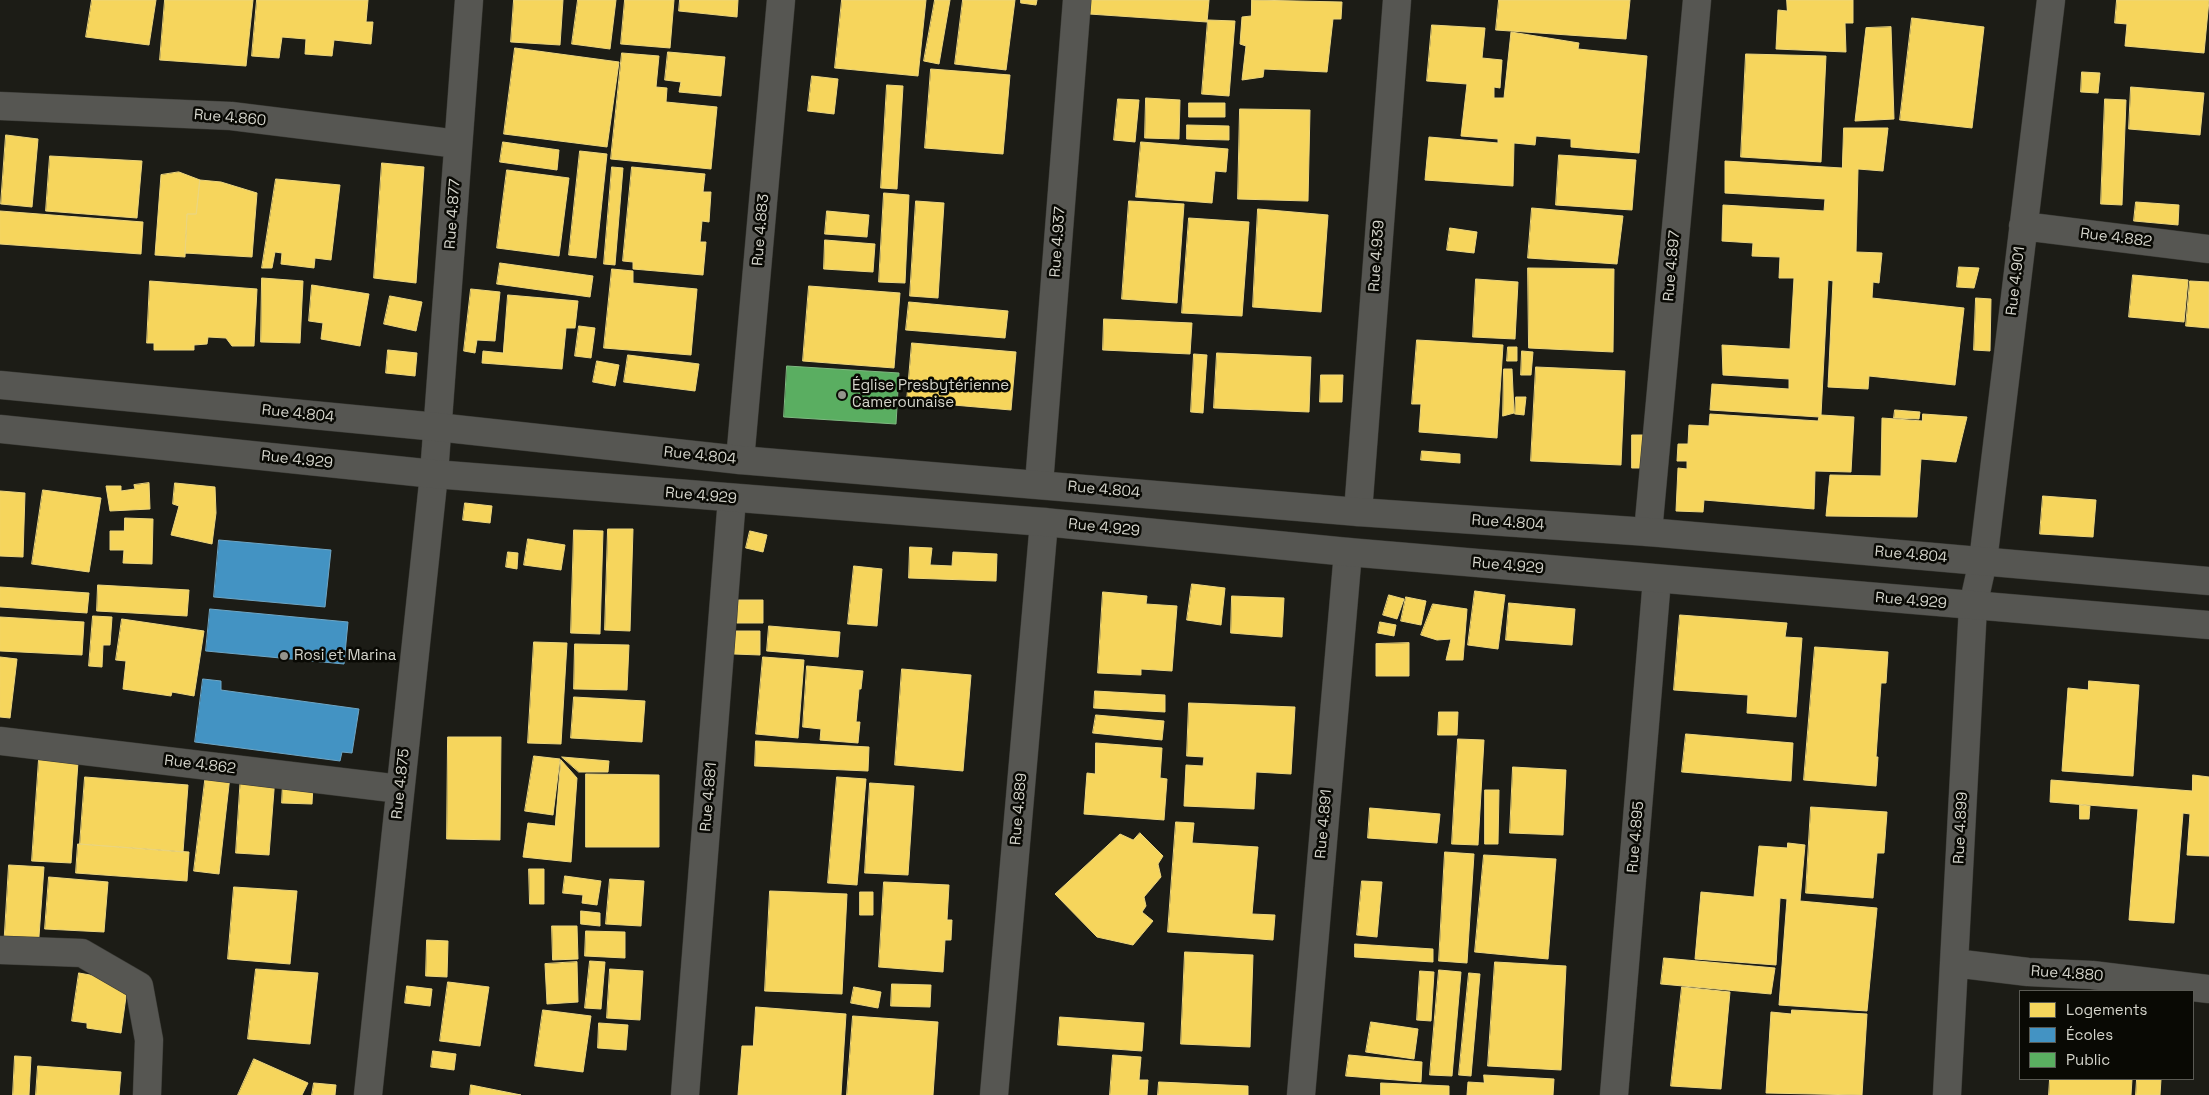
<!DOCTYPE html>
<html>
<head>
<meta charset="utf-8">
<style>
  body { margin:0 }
  #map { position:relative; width:2209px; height:1095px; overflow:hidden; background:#1c1c16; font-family:"Space Grotesk",sans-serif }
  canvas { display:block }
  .legend { position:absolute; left:2019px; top:990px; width:175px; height:90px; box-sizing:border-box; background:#090904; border:1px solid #5a5a54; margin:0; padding:6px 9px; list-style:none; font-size:15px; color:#d4d4cb }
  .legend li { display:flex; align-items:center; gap:10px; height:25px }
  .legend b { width:25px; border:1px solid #5a5a54 }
</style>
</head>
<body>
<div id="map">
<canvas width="2209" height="1095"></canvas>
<ul class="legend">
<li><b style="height:14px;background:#f6d55c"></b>Logements</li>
<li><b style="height:14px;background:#4393c3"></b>Écoles</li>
<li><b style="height:14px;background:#5aae61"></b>Public</li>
</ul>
</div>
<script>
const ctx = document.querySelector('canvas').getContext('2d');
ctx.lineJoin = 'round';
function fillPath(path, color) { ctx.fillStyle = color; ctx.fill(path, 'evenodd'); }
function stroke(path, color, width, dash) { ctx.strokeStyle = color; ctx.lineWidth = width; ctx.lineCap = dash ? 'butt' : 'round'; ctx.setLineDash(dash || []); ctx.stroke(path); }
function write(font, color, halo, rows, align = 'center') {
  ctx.font = font + ' "Space Grotesk",sans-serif'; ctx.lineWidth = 5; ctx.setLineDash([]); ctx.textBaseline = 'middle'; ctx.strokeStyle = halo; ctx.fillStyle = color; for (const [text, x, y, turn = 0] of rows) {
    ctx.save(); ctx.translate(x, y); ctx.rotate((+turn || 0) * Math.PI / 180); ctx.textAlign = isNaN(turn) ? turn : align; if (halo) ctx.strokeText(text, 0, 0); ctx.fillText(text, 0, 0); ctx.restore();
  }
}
const homes = new Path2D(`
  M92,0H156L149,45L86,37Z
  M165,0H253L246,66L160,60Z
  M257,0H368L366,22H373L371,44L334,40L332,56L305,54L306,39L282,37L279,58L252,56Z
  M514,0H563L560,45L511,42Z
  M578,0H616L610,49L572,44Z
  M625,0H674L670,48L621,44Z
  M680,0H738L737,17L679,11Z
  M842,0H926L918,76L835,68Z
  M935,0H950L939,64L924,61Z
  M963,0H1015L1006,70L955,64Z
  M1021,0H1037L1036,5L1021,3Z
  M1089,0H1209L1207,22L1089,14Z
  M1252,0L1342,2L1341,19H1333L1327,72L1264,69L1263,77L1242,80L1246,46L1240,44L1242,17L1251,16Z
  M1499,0H1630L1626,39L1496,30Z
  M1787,0H1853V23H1845L1846,52L1776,49L1778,10L1787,11Z
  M2117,0H2209L2204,53L2125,46L2127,24L2115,23Z
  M1912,18L1984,27L1972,128L1900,120Z
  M1208,20L1235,21L1229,96L1202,94Z
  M1432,25L1485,28L1482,58L1502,60L1500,88L1494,87V98H1504L1511,32L1579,43L1578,49L1647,56L1639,153L1571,147V139L1536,136L1535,145L1514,143L1513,186L1425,180L1429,137L1498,143V139L1461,136L1467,84L1427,81Z
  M1891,27L1894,119L1855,121L1866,28Z
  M515,48L619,62L607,147L504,134Z
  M668,52L725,57L721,96L679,92L681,82L665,80Z
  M622,53L659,56L656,87L667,88L666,102L717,107L711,169L611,159Z
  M1746,54L1826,56L1821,162L1741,157Z
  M931,69L1010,75L1003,154L925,148Z
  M2082,72L2100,73L2098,93L2081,92Z
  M812,76L838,79L834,114L808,111Z
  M887,85L903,86L897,189L881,188Z
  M2131,87L2204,93L2200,135L2129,129Z
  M1146,98L1180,100L1179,139L1145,138Z
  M1118,99L1139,100L1135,142L1114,140Z
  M2105,99L2126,100L2122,205L2101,204Z
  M1189,103H1225V117H1189Z
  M1240,109L1310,110L1308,201L1238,199Z
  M1187,125L1229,126V140L1187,139Z
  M1844,128H1888L1883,171L1858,169L1856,252L1882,253L1879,283L1873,282L1872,298L1964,308L1955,385L1869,376L1868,389L1828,387L1833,281L1828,280L1821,415L1854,417L1851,472L1815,471L1814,509L1704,500L1703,512L1676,511L1678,468L1687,469V461H1677L1678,444H1688L1689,425L1709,426L1710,414L1818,421L1819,417L1710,410L1712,384L1789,389V379L1723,375L1722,345L1790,349L1794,278H1779L1780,257L1752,256L1753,243L1722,241L1723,205L1824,211L1825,199L1725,193V161L1842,168Z
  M6,135L38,139L32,207L1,204Z
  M503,142L559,150L557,170L500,162Z
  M1141,142L1228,149L1226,172L1215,171L1212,203L1136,197Z
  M580,151L607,154L596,258L569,255Z
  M1559,155L1636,160L1632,210L1556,205Z
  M50,156L142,161L137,218L46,211Z
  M382,163L424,167L416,283L374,278Z
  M612,167L623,168L615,265L604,264Z
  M632,167L705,174L703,192H711L709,222L702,221L700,242H706L703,275L633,269V262L623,261Z
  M507,170L569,178L559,256L497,248Z
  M179,172L200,180L196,214H187L185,257L155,255L161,175Z
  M276,179L340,185L331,260L315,258L314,268L281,264L282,253L275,252L272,268H262Z
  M200,180L221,182L257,193L252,257L185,253L187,214H196Z
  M884,193L909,195L905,283L879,282Z
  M916,201L944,203L938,298L910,296Z
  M1129,201L1184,204L1177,303L1122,299Z
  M2136,202L2179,205L2178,225L2134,221Z
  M1532,208L1623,216L1617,264L1528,258Z
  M1258,209L1328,215L1321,312L1253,307Z
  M0,211L143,222L141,254L0,244Z
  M827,211L869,215L867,237L825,234Z
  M1189,218L1249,222L1242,316L1182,313Z
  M1450,228L1477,232L1474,253L1447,250Z
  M825,240L875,244L873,272L824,269Z
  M500,263L593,276L590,297L497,284Z
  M1959,267L1979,268L1974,288L1957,287Z
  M1528,268L1614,269L1613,352L1529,348Z
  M612,269L633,271V283L697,289L691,355L604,348Z
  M2133,275L2188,280L2184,322L2129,317Z
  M262,278L303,281L300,343L261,342Z
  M1476,279L1518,282L1515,339L1473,337Z
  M150,281L257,289L254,346H232L226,338L208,337L207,344L194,345V350H154V343H147Z
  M2190,281L2209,282V328L2186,326Z
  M312,285L369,294L360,346L321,339L323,323L309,321Z
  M809,286L900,293L894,368L803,361Z
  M471,289L500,292L495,341L477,340L475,353L464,351Z
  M508,295L578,301L575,328H566L562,369L482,363L483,351L503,353Z
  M390,296L422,302L416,331L384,324Z
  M1976,298L1991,299L1990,351L1974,350Z
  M909,302L1008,311L1005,338L906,330Z
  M1104,319L1192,323L1190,354L1103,350Z
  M579,326L595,328L591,358L575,356Z
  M1417,340L1503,345L1497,438L1419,432L1421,404H1412Z
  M912,343L1016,352L1011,410L907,401Z
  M1508,347H1517V361H1507Z
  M388,350L417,353L415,376L386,373Z
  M1522,351L1533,352L1531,375H1521Z
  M1217,353L1311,357L1309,412L1214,408Z
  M1194,354L1207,355L1203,413L1191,412Z
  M628,355L699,364L695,391L624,382Z
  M597,361L619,365L615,386L593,382Z
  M1536,367L1625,371L1621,465L1531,461Z
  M1504,369H1512L1514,413L1503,416Z
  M1321,375H1343L1342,402H1320Z
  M1516,397H1526L1524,415L1515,414Z
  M1895,410L1920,412L1919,419L1894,418Z
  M1923,414L1967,417L1956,462L1921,459L1917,517L1826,516L1830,475L1881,476L1882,418L1922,421Z
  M1632,435H1648V468H1632Z
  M1422,451L1460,454V463L1421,460Z
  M149,483L150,509L110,511L106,486H121V491L135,489L134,485Z
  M175,483L215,487L216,513L212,544L171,535L179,506L173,504Z
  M43,490L101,498L89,572L32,564Z
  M0,491L25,493L23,557L0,556Z
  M2043,496L2096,500L2093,537L2040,534Z
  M465,503L492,506L490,523L463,520Z
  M125,518L153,519L152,564L123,563L124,550H110V531H124Z
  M608,529H633L630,631L605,630Z
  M574,530L603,531L600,634L571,633Z
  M750,531L767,535L763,552L746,548Z
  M528,539L565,545L561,570L524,565Z
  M910,547L932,548L930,565L952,566L953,552L997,554L996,581L909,578Z
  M508,552L518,553L517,569L506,567Z
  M854,566L882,569L877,626L848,624Z
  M1192,584L1225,588L1221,625L1187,620Z
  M98,585L189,590L187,616L97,611Z
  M0,587L89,593L87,613L0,607Z
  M1475,591L1505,595L1498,649L1468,645Z
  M1103,592L1147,596L1146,604L1177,606L1172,671L1141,669V675L1098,673Z
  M1389,595L1404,599L1397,619L1383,615Z
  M1232,596L1284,598L1282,637L1231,633Z
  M1406,597L1426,601L1421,625L1401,621Z
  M738,600H763V623H737Z
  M1509,603L1575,609L1572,645L1506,640Z
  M1433,604L1467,609L1463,660H1446L1451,639L1437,640L1421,635Z
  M1680,615L1787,623L1785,637L1802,638L1796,717L1747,713L1748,695L1674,690Z
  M93,616L112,617L110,645H103L102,667L89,666Z
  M0,617L84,622L82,655L0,651Z
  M122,619L204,631L194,696L172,692L171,696L123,689L126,661L116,660Z
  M1380,622L1396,625L1394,636L1378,633Z
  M769,626L840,632L838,657L767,651Z
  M734,631H760V655L734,654Z
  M534,642L567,643L561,744L528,743Z
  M1409,643V676H1376V644Z
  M575,644L629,645L627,690L574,689Z
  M1815,647L1888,652L1886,683H1881L1876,757H1878L1876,786L1804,780Z
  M0,657L17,659L10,718L0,717Z
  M763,657L804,660L798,738L756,734Z
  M807,666L863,671L861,689H859L856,722H860L858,743L820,740L821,729L803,727Z
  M902,669L971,675L963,771L895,765Z
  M2089,681L2139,685L2133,776L2062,771L2068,688L2088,690Z
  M1095,691L1165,695V712L1094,708Z
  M574,697L645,701L642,742L571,738Z
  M1189,703L1295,707L1291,774L1256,772L1254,809L1184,806L1186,765L1203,766L1204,757L1187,756Z
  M1439,712H1458L1457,735H1438Z
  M1096,715L1164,721L1162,740L1093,733Z
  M1686,734L1793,743L1791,781L1682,772Z
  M448,737H501L500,840L447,839Z
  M1458,739L1484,740L1478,845L1452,844Z
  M756,741L869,747L868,771L755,766Z
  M1096,743L1162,748L1160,778L1167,779L1164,820L1084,814L1087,773L1095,774Z
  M534,756L560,759L553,815L525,811Z
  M562,757L609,761L608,772H579Z
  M39,759L78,762L71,863L32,861Z
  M561,760L577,778L571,862L523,857L528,823L555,826Z
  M1513,767L1566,770L1563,835L1510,833Z
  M206,773L230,776L219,874L194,871Z
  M241,774L275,777L269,855L236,853Z
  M586,774L659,775V847H586Z
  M2193,775L2209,777V856L2187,855L2190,814L2183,813L2174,923L2129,920L2138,809L2050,802L2051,780L2192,791Z
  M85,777L188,785L183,852L80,844Z
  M837,777L866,779L857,885L828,883Z
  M283,783L313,785L312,804L282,803Z
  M870,783L914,786L908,875L865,873Z
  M1485,790H1499L1498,844H1485Z
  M2080,805L2090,806L2089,819H2080Z
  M1811,807L1887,812L1884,853H1877L1873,898L1806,893Z
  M1370,808L1440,814L1437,843L1368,838Z
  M1176,822L1194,823L1192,843L1258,847L1252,914L1275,915L1273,940L1168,932Z
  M1140,833L1163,856L1158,864L1161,877L1144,897L1146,906L1142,912L1153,921L1133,945L1097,937L1055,894L1120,834L1133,840Z
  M1788,843L1805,845L1800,901L1877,908L1867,1011L1779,1005L1787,899L1780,898L1776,965L1695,959L1701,892L1754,897L1759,846L1787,848Z
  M78,844L189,852L187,881L76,873Z
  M1445,852L1474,854L1467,963L1439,961Z
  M1484,855L1556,859L1548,959L1475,952Z
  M9,865L44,867L38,950L4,948Z
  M529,869H544V904H530Z
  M565,876L601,881L597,905L582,903L583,895L563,893Z
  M49,877L108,882L104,932L45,929Z
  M610,879L644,881L641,926L606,924Z
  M1362,881L1382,882L1377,937L1357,935Z
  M884,882L949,885L947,920H952L951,940H945L943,972L879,967Z
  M234,887L297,891L290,964L228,959Z
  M770,891L847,894L842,994L765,991Z
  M860,892H873V915H860Z
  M581,911L600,913V926L581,924Z
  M552,926H577L578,959L553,960Z
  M586,931L625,932V958L585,956Z
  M427,940L448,941L447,977L426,976Z
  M1355,944L1433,949V962L1355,957Z
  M1185,952L1253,955L1250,1047L1181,1044Z
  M1664,958L1775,968L1771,994L1661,984Z
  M590,961L605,962L601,1009L585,1008Z
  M577,962L578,1002L547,1004L545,964Z
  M1495,962L1566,966L1561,1070L1488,1066Z
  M256,969L318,973L310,1044L248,1039Z
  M610,969L643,971L640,1020L607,1018Z
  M1439,970L1461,972L1452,1076L1430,1075Z
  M1420,971L1434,972L1431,1021L1417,1020Z
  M79,973L128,982L121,1033L87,1028V1023L72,1021Z
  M1469,973L1480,974L1471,1076L1459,1075Z
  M448,982L489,987L480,1046L440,1041Z
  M892,984L931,985L930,1007L891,1006Z
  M407,986L432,989L430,1006L405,1003Z
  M854,987L881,992L878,1008L851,1003Z
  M1682,987L1730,992L1721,1089L1671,1086Z
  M756,1007L846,1014L841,1095H738L742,1046H753Z
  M543,1010L591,1016L583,1072L535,1066Z
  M1792,1010L1867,1014L1862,1095L1766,1093L1771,1012L1791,1014Z
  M853,1016L938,1022L933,1095H847Z
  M1060,1017L1144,1023L1142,1051L1058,1045Z
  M1371,1022L1418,1029L1414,1059L1366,1052Z
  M599,1023L628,1025L626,1050L598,1048Z
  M433,1051L456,1054L454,1070L431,1067Z
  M1113,1055L1141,1057L1139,1080H1148L1147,1095H1110Z
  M1349,1055L1422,1062L1421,1082L1346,1076Z
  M15,1056L31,1057L29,1095H13Z
  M254,1059L308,1083L302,1095H238Z
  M38,1066L121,1072L119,1095H36Z
  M1484,1075L1554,1079L1553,1095H1467L1468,1082L1484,1083Z
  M2050,1079H2132L2131,1095H2049Z
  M2137,1079H2161L2160,1095H2136Z
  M1159,1082L1248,1086V1095H1158Z
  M314,1083L336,1085L335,1095H312Z
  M1381,1083L1449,1086V1095H1381Z
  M471,1085L521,1095H470Z`);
const schools = new Path2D(`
  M219,540L331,550L325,607L214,597Z
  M210,609L348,622L344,664L206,651Z
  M203,679L221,681V690L359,709L352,753L342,752L340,761L195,742Z`);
const public = new Path2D(`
  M787,366L899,373L896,424L784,417Z`);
const minor = new Path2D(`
  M0,106L231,116L458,144
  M2023,226L2209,249
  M740,460L781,0
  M1039,484L1077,0
  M1358,512L1397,0
  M1648,532L1697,0
  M0,741L400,789
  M0,950L82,953L139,986L149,1040L147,1095
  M1954,963L2028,972L2092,975L2209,989
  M368,1095L434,474L469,0
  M685,1095L732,498
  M994,1095L1044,522
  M1301,1095L1348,552
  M1614,1095L1657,579
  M1947,1095L1973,606L1983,561L2051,0`);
const major = new Path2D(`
  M0,385L437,427L740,460L1358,512L1648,532L2209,581
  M0,429L434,474L1044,522L1348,552L2209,625`);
const markers = [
  [842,395,5,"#94948c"],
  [284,656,5,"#94948c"]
];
const streetNames = [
  ["Rue 4.860",230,118,5],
  ["Rue 4.877",453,214,-86],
  ["Rue 4.883",761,230,-85],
  ["Rue 4.882",2116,238,7],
  ["Rue 4.937",1058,242,-86],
  ["Rue 4.939",1377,256,-86],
  ["Rue 4.897",1672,266,-85],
  ["Rue 4.901",2016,281,-83],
  ["Rue 4.804",298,414,6],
  ["Rue 4.804",700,456,6],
  ["Rue 4.929",297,460,6],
  ["Rue 4.804",1104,490,5],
  ["Rue 4.929",701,496,5],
  ["Rue 4.804",1508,523,4],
  ["Rue 4.929",1104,528,6],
  ["Rue 4.804",1911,555,5],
  ["Rue 4.929",1508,566,5],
  ["Rue 4.929",1911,601,5],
  ["Rue 4.862",200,765,7],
  ["Rue 4.875",401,784,-84],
  ["Rue 4.881",709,797,-85],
  ["Rue 4.889",1019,809,-85],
  ["Rue 4.891",1324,824,-85],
  ["Rue 4.899",1961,828,-87],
  ["Rue 4.895",1636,837,-85],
  ["Rue 4.880",2067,974,4]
];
const poiNames = [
  ["Église Presbytérienne",852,386],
  ["Camerounaise",852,403],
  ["Rosi et Marina",294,656]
];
fillPath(homes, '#f6d55c');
stroke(homes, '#ecd57d', 1);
fillPath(schools, '#4393c3');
stroke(schools, '#6ea6c5', 1);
fillPath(public, '#5aae61');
stroke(public, '#7fb981', 1);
stroke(minor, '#393934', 29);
stroke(major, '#393934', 29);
stroke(minor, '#565652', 28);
stroke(major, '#565652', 28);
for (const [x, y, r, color] of markers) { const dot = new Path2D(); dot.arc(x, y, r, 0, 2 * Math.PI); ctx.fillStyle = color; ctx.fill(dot); stroke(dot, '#090904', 2); }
write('15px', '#d4d4cb', '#090904', streetNames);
write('15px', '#d4d4cb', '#090904', poiNames, 'left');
</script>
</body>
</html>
